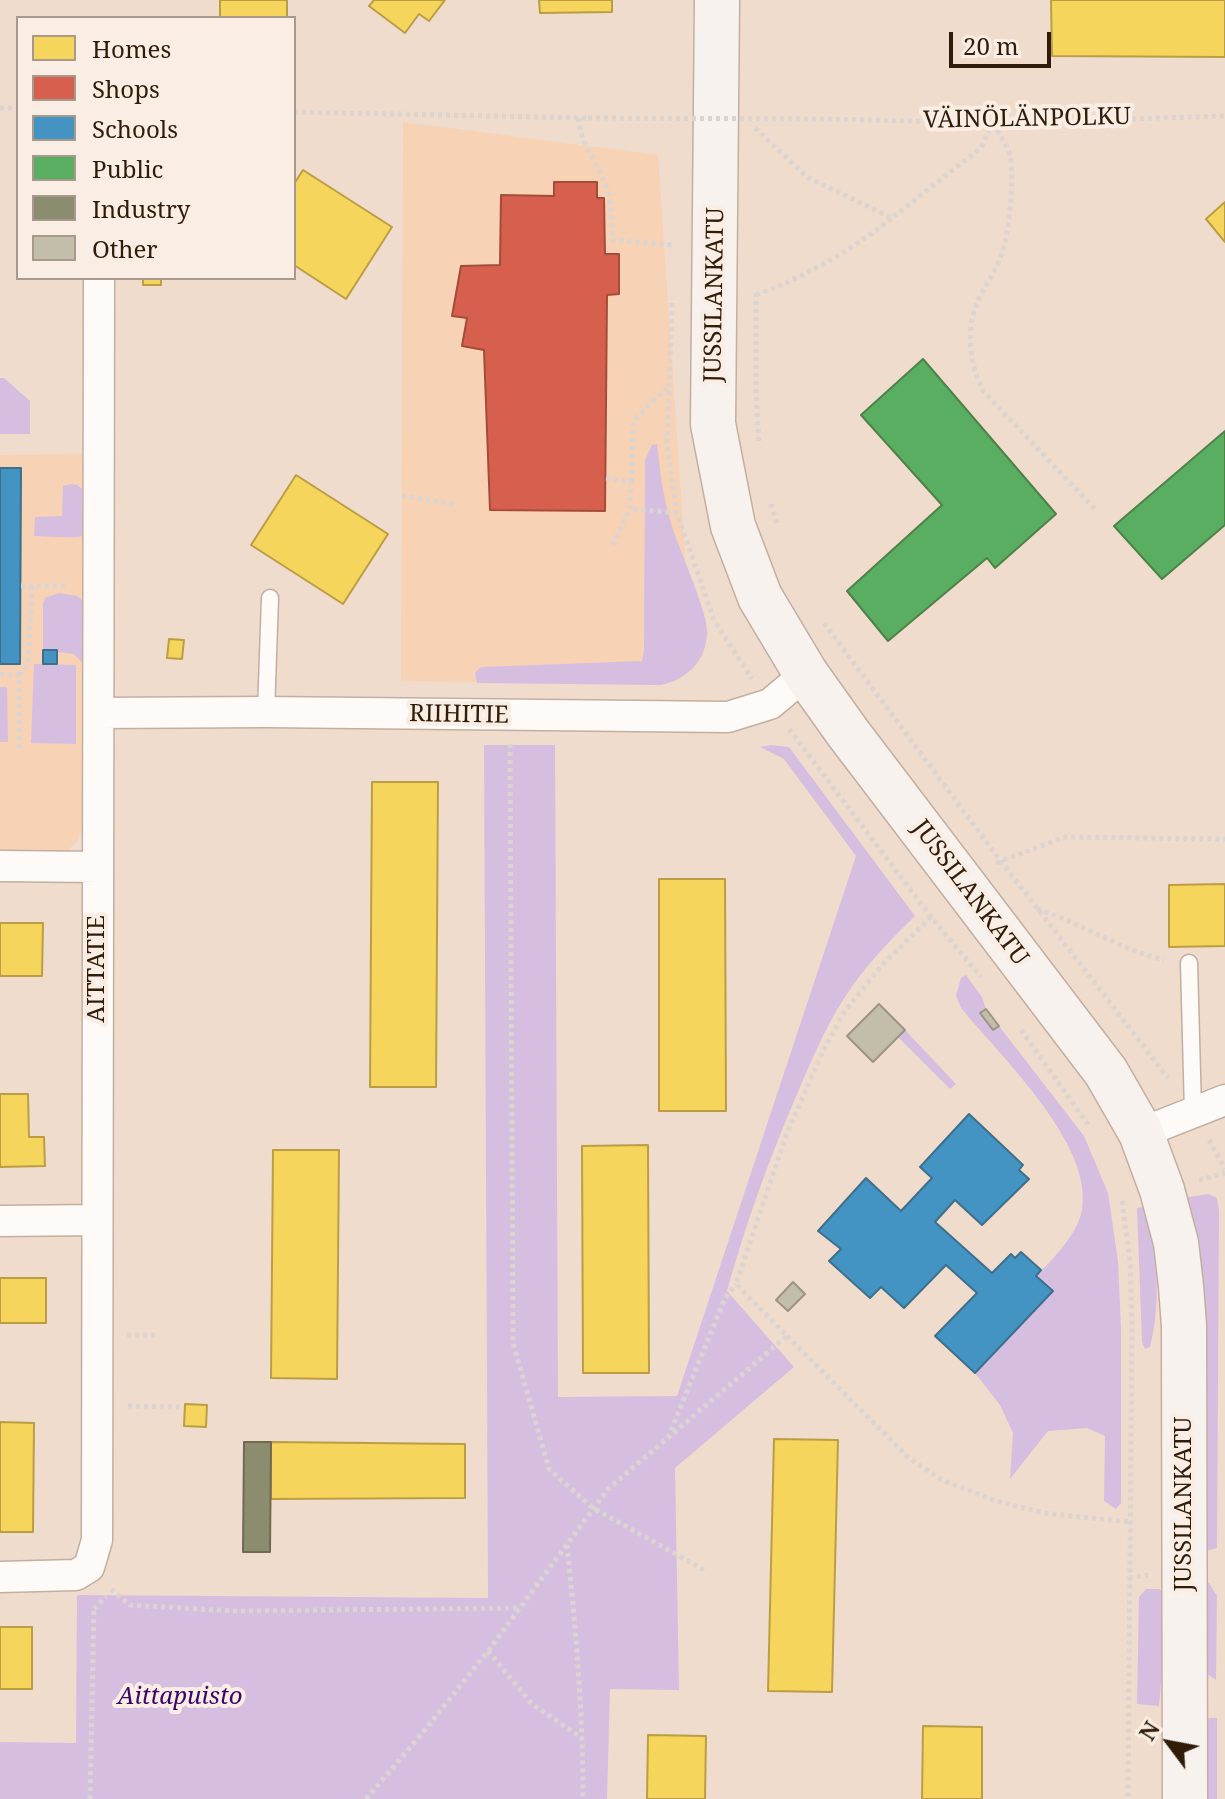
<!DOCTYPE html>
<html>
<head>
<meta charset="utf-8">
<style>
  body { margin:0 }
  #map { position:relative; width:1225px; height:1799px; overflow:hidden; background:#f0dccd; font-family:"Noto Serif",serif }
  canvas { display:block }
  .legend { position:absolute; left:16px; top:16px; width:280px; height:264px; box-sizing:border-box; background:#f9ede4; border:2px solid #a9998c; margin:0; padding:10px 14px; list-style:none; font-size:24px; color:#311c09 }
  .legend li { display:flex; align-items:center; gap:16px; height:40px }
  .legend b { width:40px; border:2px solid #a9998c }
  .north { position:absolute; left:1129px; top:1703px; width:80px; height:80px; -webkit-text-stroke:6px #f9ede4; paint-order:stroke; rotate:302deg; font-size:22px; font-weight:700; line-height:32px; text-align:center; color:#311c09 }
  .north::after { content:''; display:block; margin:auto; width:28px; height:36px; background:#311c09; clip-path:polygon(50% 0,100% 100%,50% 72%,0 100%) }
  .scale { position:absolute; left:949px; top:32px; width:102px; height:36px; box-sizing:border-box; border:4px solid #311c09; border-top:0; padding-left:10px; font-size:24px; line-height:28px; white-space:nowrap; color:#311c09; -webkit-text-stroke:6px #f9ede4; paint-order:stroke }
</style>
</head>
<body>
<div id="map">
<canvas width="1225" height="1799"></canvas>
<ul class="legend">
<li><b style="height:22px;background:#f6d55c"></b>Homes</li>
<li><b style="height:22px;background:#d6604d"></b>Shops</li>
<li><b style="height:22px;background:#4393c3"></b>Schools</li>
<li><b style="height:22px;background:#5aae61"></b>Public</li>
<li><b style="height:22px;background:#8c8c6e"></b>Industry</li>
<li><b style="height:22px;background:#c3beaa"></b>Other</li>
</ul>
<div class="north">N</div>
<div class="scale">20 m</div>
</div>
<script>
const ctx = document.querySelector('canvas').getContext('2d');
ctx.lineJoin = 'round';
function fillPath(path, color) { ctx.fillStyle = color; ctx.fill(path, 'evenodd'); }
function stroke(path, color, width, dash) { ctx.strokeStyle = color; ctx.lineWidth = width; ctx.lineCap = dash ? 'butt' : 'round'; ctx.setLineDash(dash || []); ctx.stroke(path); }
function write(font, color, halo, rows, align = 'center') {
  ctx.font = font + ' "Noto Serif",serif'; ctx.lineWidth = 8; ctx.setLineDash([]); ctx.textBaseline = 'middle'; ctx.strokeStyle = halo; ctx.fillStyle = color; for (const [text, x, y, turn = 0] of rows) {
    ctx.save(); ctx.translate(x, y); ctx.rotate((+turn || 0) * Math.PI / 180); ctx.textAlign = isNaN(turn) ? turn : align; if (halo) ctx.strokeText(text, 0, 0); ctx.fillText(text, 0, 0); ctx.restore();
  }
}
const built = new Path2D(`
  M403,122L658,155L686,570L708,632L703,656L692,670L676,681L661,685L401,681Z
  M83,454L86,603L82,830L78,840L65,853L0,852V455Z`);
const green = new Path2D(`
  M0,378H4L30,401V434H0Z
  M657,444C660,470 663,497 671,523C678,548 709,613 707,634C705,662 687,679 661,685L477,683L475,673L481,667L642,661L644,650L645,460L652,445Z
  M70,484L77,485L82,489L83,536C66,539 51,536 34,536L35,517L62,516L63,486Z
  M59,593L77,596L86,603L85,665L74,654L43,650V603L45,598Z
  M34,664L76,665V744L31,743Z
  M0,687H7L8,742H0Z
  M484,745H555L558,1397L677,1396L856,856L784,759L760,747L771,745L789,747L915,916C889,941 863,968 843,1000C824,1030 809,1066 795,1099C768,1162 745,1226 727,1291L794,1367L675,1468L679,1690L610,1689L607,1799H0V1742L76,1743L77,1595L488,1598Z
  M966,975L982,997L986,1009L980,1013L993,1030L999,1026L1084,1136L1108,1193L1118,1261L1121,1329V1503L1116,1509L1104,1501L1105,1436L1087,1428L1048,1431L1010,1479L1013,1433L1000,1405L975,1373L1053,1291L1036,1276C1053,1259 1077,1235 1082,1210C1094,1144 1000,1056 961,1008L956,996L961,978Z
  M905,1030L956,1084L950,1089L898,1037Z
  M1208,1194L1217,1198L1219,1211L1217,1548L1203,1552L1183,1198Z
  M1144,1207C1157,1255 1162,1298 1150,1347L1145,1349L1142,1342L1137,1208Z
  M1203,1580L1209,1583L1217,1596L1216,1680L1203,1671Z
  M1146,1589H1159L1163,1592V1661L1159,1706L1137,1704L1139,1597Z
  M1208,1718H1217V1799H1203V1724Z`);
const homes = new Path2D(`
  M220,0H287V18H220Z
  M374,0H445L429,21L419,14L405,33L369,6Z
  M539,0H612V12L540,13Z
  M1051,0H1225V57L1052,56Z
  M303,170L392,227L346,299L294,265V184Z
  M1225,202V242L1206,219Z
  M143,278H161V285H143Z
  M296,475L388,534L343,604L251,545Z
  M169,639L184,640L182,659L167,658Z
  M372,782H438L436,1087H370Z
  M659,879H725L726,1111H659Z
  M1225,884V946L1169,947V885Z
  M0,923H43L42,976H0Z
  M0,1094H28L29,1137H44L45,1166L0,1167Z
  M648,1145L649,1373H583L582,1146Z
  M273,1150H339L337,1379L271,1378Z
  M0,1278H46V1323H0Z
  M185,1404L207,1405L206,1427L184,1426Z
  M0,1422L34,1423L33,1532H0Z
  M774,1439L838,1440L832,1692L768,1691Z
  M271,1442L465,1444V1498L271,1499Z
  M0,1627H32V1689H0Z
  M923,1726L982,1727V1799H922Z
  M648,1735L706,1736L705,1799H647Z`);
const shops = new Path2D(`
  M554,182H597V198H604L605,254H619V294L607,295L605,511L490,510L484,350L462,346L467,318L452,316L461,266L500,265L501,195L554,196Z`);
const schools = new Path2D(`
  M0,468H21L20,664H0Z
  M43,650H57V664H43Z
  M969,1114L1023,1165L1019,1170L1029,1179L982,1225L955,1200L935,1222L992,1273L1011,1254L1015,1258L1021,1252L1041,1270L1036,1276L1053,1291L975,1373L935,1336L977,1293L946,1265L904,1308L881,1287L870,1298L829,1261L841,1249L818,1231L866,1178L901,1211L932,1178L920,1167Z`);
const public = new Path2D(`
  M923,359L1056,514L995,568L987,558L888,641L847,591L942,505L861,415Z
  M1225,431V525L1162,579L1114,526Z`);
const industry = new Path2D(`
  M244,1442H271L270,1552H243Z`);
const building = new Path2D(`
  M879,1004L905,1030L873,1062L847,1036Z
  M986,1009L999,1026L993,1030L980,1013Z
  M793,1282L805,1294L788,1311L776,1300Z`);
const path = new Path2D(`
  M0,108H18
  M294,112L588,118
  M579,118C579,142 596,161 605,183C612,201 612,220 612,240L674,245
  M828,119L993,123L1225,116
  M993,123C998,132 1007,145 1010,155C1015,177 1009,232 1002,253C996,272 984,286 977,303C965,332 970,366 984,392L1096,510
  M755,128L807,177L892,218L981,148L992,123
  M756,293V394L759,443
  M756,295C805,277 852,250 892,218
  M672,303L667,445L677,513L714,620L752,679
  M606,478L631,482L630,509L677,513
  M631,482L634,420L669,386
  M402,496L454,504
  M771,504L777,525
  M613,545L630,509
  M21,586H67
  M824,623L1000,860L1168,1078
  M0,674L19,675V748
  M19,675L28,664L32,586
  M789,729L931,917L981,977
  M510,744L513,1343L549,1469L593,1508L706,1571
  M996,863L1065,837L1225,839
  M1037,909C1081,923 1119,949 1164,960
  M1021,1030L1089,1126
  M1209,1140L1225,1169
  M1199,1180L1225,1173
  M1122,1201L1130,1261L1132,1326L1128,1799
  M127,1335H156
  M787,1336L910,1459L942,1480L996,1501L1044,1513L1130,1522
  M128,1406L179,1407
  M668,1438L725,1298L736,1284
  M567,1545C576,1630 583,1713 583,1799
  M1129,1578L1148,1575
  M111,1589L130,1605L232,1611L520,1608
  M94,1609L106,1596
  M488,1651L532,1704L582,1738
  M90,1799L94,1608
  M366,1799L420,1736L488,1651L608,1489L787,1336L736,1284L787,1133L823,1051L845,1011L882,965L933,915`);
const lane = new Path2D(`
  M266,712L270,598
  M1189,963L1193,1111`);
const street = new Path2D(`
  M99,713L266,712L728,717L770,704L806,674
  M0,866L98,867
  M1141,1133L1225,1100
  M0,1221L97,1220
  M0,1577L76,1575L89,1567L97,1540L99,278`);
const secondary = new Path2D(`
  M717,0L713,424L733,526L760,597L806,674L848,733L1106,1072L1141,1133L1162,1190L1176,1243L1181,1286L1184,1326L1185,1799`);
const pathBridge = new Path2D(`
  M588,118L828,119`);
const streetNames = [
  ["VÄINÖLÄNPOLKU",1027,119,-1],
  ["JUSSILANKATU",715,295,-89],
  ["RIIHITIE",459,715,1],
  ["JUSSILANKATU",970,893,53],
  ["AITTATIE",97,969,-90],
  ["JUSSILANKATU",1184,1504,-90]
];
const parkNames = [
  ["Aittapuisto",180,1697]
];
fillPath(built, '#f7d2b5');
fillPath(green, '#d6bee1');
fillPath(homes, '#f6d55c');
stroke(homes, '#bb9e43', 2);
fillPath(shops, '#d6604d');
stroke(shops, '#a44c39', 2);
fillPath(schools, '#4393c3');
stroke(schools, '#3e6f8b', 2);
fillPath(public, '#5aae61');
stroke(public, '#4e8247', 2);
fillPath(industry, '#8c8c6e');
stroke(industry, '#716a50', 2);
fillPath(building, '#c3beaa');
stroke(building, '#9b9482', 2);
stroke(lane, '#c3afa0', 19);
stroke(street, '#c3afa0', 33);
stroke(secondary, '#c3afa0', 47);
stroke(path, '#dbd4d0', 5, [4, 4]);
stroke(lane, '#fdfaf8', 16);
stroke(street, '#fdfaf8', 30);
stroke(secondary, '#f7f2ee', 44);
stroke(pathBridge, '#dbd4d0', 5, [4, 4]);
write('24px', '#311c09', '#f9ede4', streetNames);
write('italic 24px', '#3d066d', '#f9ede4', parkNames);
</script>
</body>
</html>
